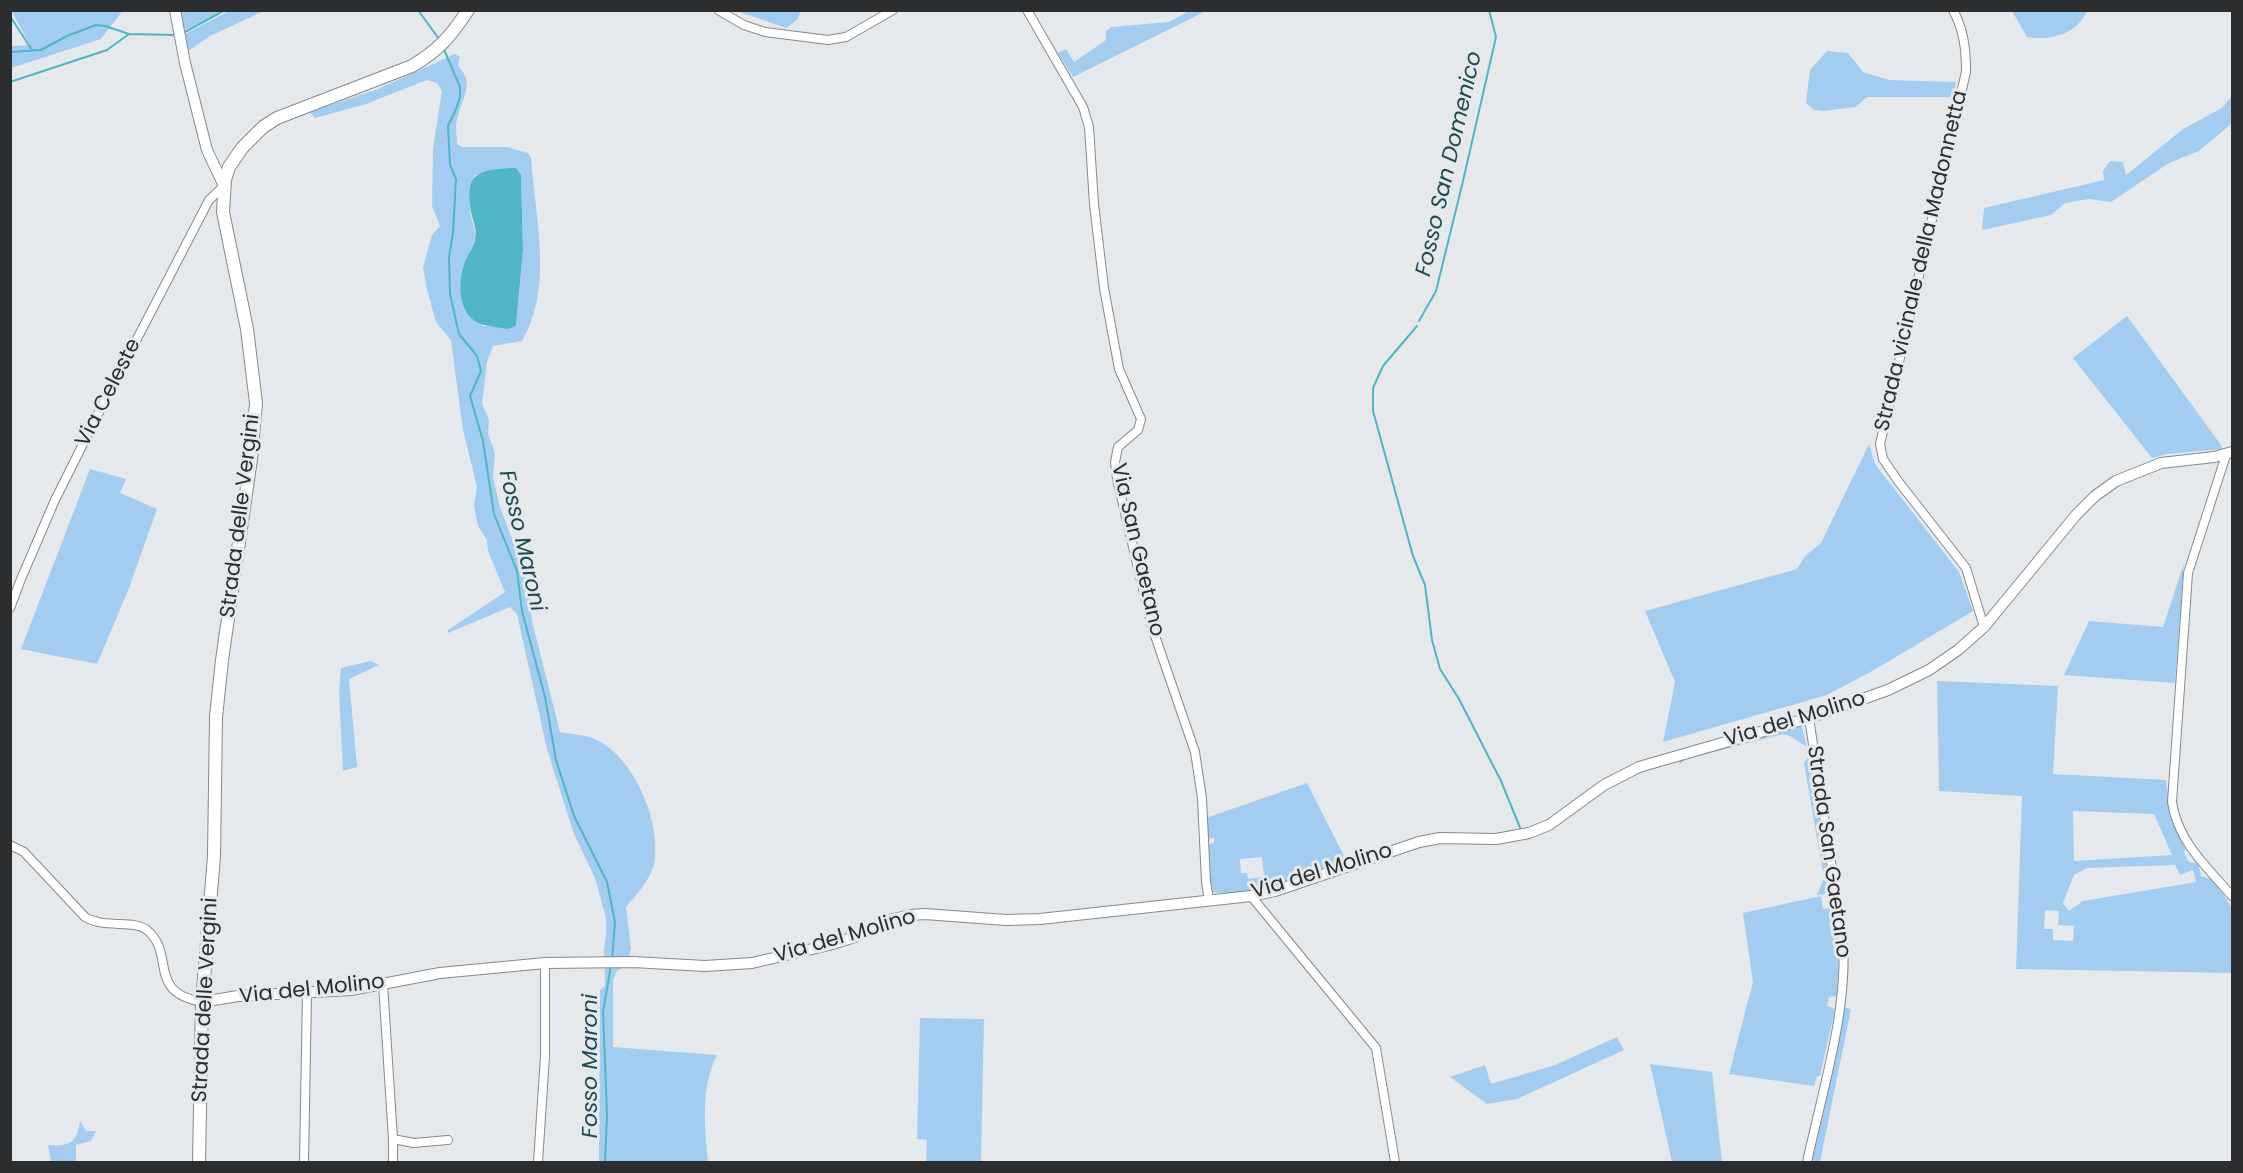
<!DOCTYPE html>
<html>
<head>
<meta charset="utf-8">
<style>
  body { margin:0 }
  #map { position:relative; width:2243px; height:1173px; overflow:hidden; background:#e5e9ec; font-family:Poppins,sans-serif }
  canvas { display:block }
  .frame { position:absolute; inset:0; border:12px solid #2b2d2e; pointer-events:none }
</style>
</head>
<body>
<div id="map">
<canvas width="2243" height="1173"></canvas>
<div class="frame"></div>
</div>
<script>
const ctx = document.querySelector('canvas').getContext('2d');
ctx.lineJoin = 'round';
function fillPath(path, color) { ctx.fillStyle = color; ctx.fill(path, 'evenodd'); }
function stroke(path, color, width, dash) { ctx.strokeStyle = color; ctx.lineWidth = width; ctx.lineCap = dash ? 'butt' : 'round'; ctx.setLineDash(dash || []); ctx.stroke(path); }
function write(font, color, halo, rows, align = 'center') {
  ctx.font = font + ' Poppins,sans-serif'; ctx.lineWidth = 6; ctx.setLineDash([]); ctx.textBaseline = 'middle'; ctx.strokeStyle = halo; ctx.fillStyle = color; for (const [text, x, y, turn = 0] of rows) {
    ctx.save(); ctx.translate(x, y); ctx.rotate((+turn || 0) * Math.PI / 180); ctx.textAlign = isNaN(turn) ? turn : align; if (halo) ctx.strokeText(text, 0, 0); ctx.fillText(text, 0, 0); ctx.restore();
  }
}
const green = new Path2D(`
  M11,10H120L121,13L101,39L11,68V46L30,45Z
  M185,10L221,11L187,29L179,28L176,12Z
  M229,11H264L210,36L188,51L185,34Z
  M737,11H801L797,20L786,28Z
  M1189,11H1206L1073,77L1058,53L1066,49L1074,62L1106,40V31L1111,27L1169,22Z
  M2012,11H2087C2077,34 2051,41 2027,37Z
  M1827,51L1848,53L1863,72L1889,80L1956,82L1953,97H1867L1856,107L1823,111L1814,110L1806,103L1810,70Z
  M455,54L460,57L458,66C476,83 461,100 457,120C455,127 457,136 457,144L462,147H507L528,153L531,158C535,217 554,287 522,341L493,346L487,362L482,404L489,420L488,434L495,453L493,477L500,507L518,555L528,585L532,621L560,732C571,734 587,735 597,740C634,758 660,820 655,860C652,878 637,894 626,907L631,949L625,966L617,971L613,980V1047L717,1055C700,1088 705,1127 708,1162H599L600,990L605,986L604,949L606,935V918L595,878L574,834L547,749L517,614L510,607L448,633V630L505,592L488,551L487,540L478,526L474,506L477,487L463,430L451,340L436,322L427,290L423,267L432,235L440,226L432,206L433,148L442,91L437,83L427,80L366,104L315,118L310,112L378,89ZM502,169L521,175L523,250L516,325L482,326L466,258C484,232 469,228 470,203C470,194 474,184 475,175Z
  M2232,96V123L2199,151L2169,163L2111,202L2089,199L2065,203L2051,215L1982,230L1984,208L2104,180L2103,171L2110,161L2123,162L2126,175L2183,129L2222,108Z
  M2127,316L2221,445L2222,449L2168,454L2152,458L2073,358Z
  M1869,444L1875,464L1959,572L1973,611L1874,670L1827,695L1663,742L1675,682L1645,611L1797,569L1805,556L1821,543Z
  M90,469L126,479L120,493L157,509L129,588L97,664L21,649Z
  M2184,563L2175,683L2064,675L2089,621L2163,627Z
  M370,661L379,665L349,679L357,767L343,771L339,692L341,668Z
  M1937,681L2058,686L2053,774L2166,780L2171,819L2185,849L2184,853L2189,862L2198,863L2201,876L2214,880L2232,908V973L2016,969L2022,796L1939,791ZM2073,811L2154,814L2172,855L2074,861ZM2175,865L2180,875L2193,870L2196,882L2083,901L2069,911L2063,903L2074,875L2087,868ZM2045,910L2059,911L2058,925L2074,926L2073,941L2053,940V929H2044Z
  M1801,724L1807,747C1798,742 1794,736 1783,734L1695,757L1685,760L1679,765L1680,758Z
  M1809,756L1831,893L1817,895L1824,878L1804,763Z
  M1307,783L1347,862C1307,873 1256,899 1212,892L1210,889L1207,846L1214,842V838L1207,839L1206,818ZM1262,857L1264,877L1248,879L1247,873H1241L1240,859Z
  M1821,896L1823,909L1832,908L1839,955L1837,996L1829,997L1827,1006L1835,1009L1820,1076H1817L1814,1086L1729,1074L1753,982L1743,913Z
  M1844,1007L1851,1009L1820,1162H1811Z
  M920,1018L984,1019L981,1162H926L927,1140L917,1139Z
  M1617,1037L1624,1050L1517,1099L1487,1104L1450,1077L1485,1065L1491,1084L1555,1065Z
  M1650,1064L1712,1072L1722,1162H1672Z
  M80,1121L86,1131H96L91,1141L76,1145V1162H51L48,1145C69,1146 77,1144 80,1121Z`);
const water = new Path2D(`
  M516,168L521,175L523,250L516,325C509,332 499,327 490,326C457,323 456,284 466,259C469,252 474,247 475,239C477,231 474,223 472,216C464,174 475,169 516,168Z`);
const stream = new Path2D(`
  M418,10L439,39
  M10,16L32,50
  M183,33L225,10
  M443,47L460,87V97L456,109L448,126L450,165L456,179L453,233L449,257L450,294L459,334L477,356L481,371L470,396L483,441L494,514L517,571L522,611L545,697L556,760L574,816L607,882L615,922L612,960
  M10,52L41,50L67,36L96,25L105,26L129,34L175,35
  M10,82L107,50L129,34
  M1419,321L1436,291L1463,181L1496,37L1489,10
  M1417,326L1383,366L1373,388V411L1413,556L1425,585L1432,640L1440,669L1459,699L1501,781L1521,830
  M605,1162L607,1115L603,1012L611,965`);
const minor = new Path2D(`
  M718,10L744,25L765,32L828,40L846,37L893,10
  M1027,10L1083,107L1089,127L1094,204L1104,288L1119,369L1141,419L1138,430L1118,447L1115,462L1117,479L1152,627L1195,752L1202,798L1206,882L1209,900
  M1953,10C1964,30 1966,50 1966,72L1880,444L1883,459L1898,481L1966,568L1984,627
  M2226,455L2188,573L2172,802C2178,842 2207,867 2232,896
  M10,608L21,579L55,500L96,418L209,200L224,186
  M10,845L24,852L85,917C105,929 133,919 147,930C176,954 146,992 202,1002
  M1251,896L1376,1048L1395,1162
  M383,984L393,1139V1162
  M393,1139L414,1143L448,1140
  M304,1162L307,994
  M538,1162L545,1056V963
  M1807,1162C1822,1092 1848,1011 1843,940L1809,718`);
const tertiary = new Path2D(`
  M175,10L185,63L207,150L224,186
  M202,1002L238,996L351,990L440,973L545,963L633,962L705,966L752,963L829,945L855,937L889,920L911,915L925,914L1006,920L1040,919L1251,896L1275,891L1419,842L1440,838L1496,839L1529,833L1549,825L1604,785L1639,767L1809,718L1888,690L1929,670L1958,650L1984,627L2076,515L2095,496L2116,481L2161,463L2214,457L2232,452`);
const secondary = new Path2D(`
  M199,1162L202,1002L214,856L216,717L222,660L251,459L256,403L247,329L223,212L225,180L229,167L242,148L263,127L277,118L412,66C439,50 451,36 468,10`);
const streetNames = [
  ["Strada vicinale della Madonnetta",1922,261,-77],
  ["Via Celeste",109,393,-63],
  ["Strada delle Vergini",241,516,-83],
  ["Via San Gaetano",1137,550,77],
  ["Via del Molino",1795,720,-17],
  ["Strada San Gaetano",1828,852,82],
  ["Via del Molino",1322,872,-17],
  ["Via del Molino",845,937,-16],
  ["Via del Molino",312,990,-6],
  ["Strada delle Vergini",206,1000,-87]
];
const waterNames = [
  ["Fosso San Domenico",1450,164,-77],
  ["Fosso Maroni",521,541,77],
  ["Fosso Maroni",591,1066,-90]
];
fillPath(green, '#a3cdf0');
fillPath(water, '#50b5c5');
stroke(stream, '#50b5c5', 2);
stroke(minor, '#86898c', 10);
stroke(tertiary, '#86898c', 12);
stroke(secondary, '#86898c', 14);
stroke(minor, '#fff', 8);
stroke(tertiary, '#fff', 10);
stroke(secondary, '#fff', 12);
write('21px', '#2b2d2e', '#e5e9ec', streetNames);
write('italic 22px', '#1d4a51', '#e5e9ec', waterNames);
</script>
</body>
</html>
